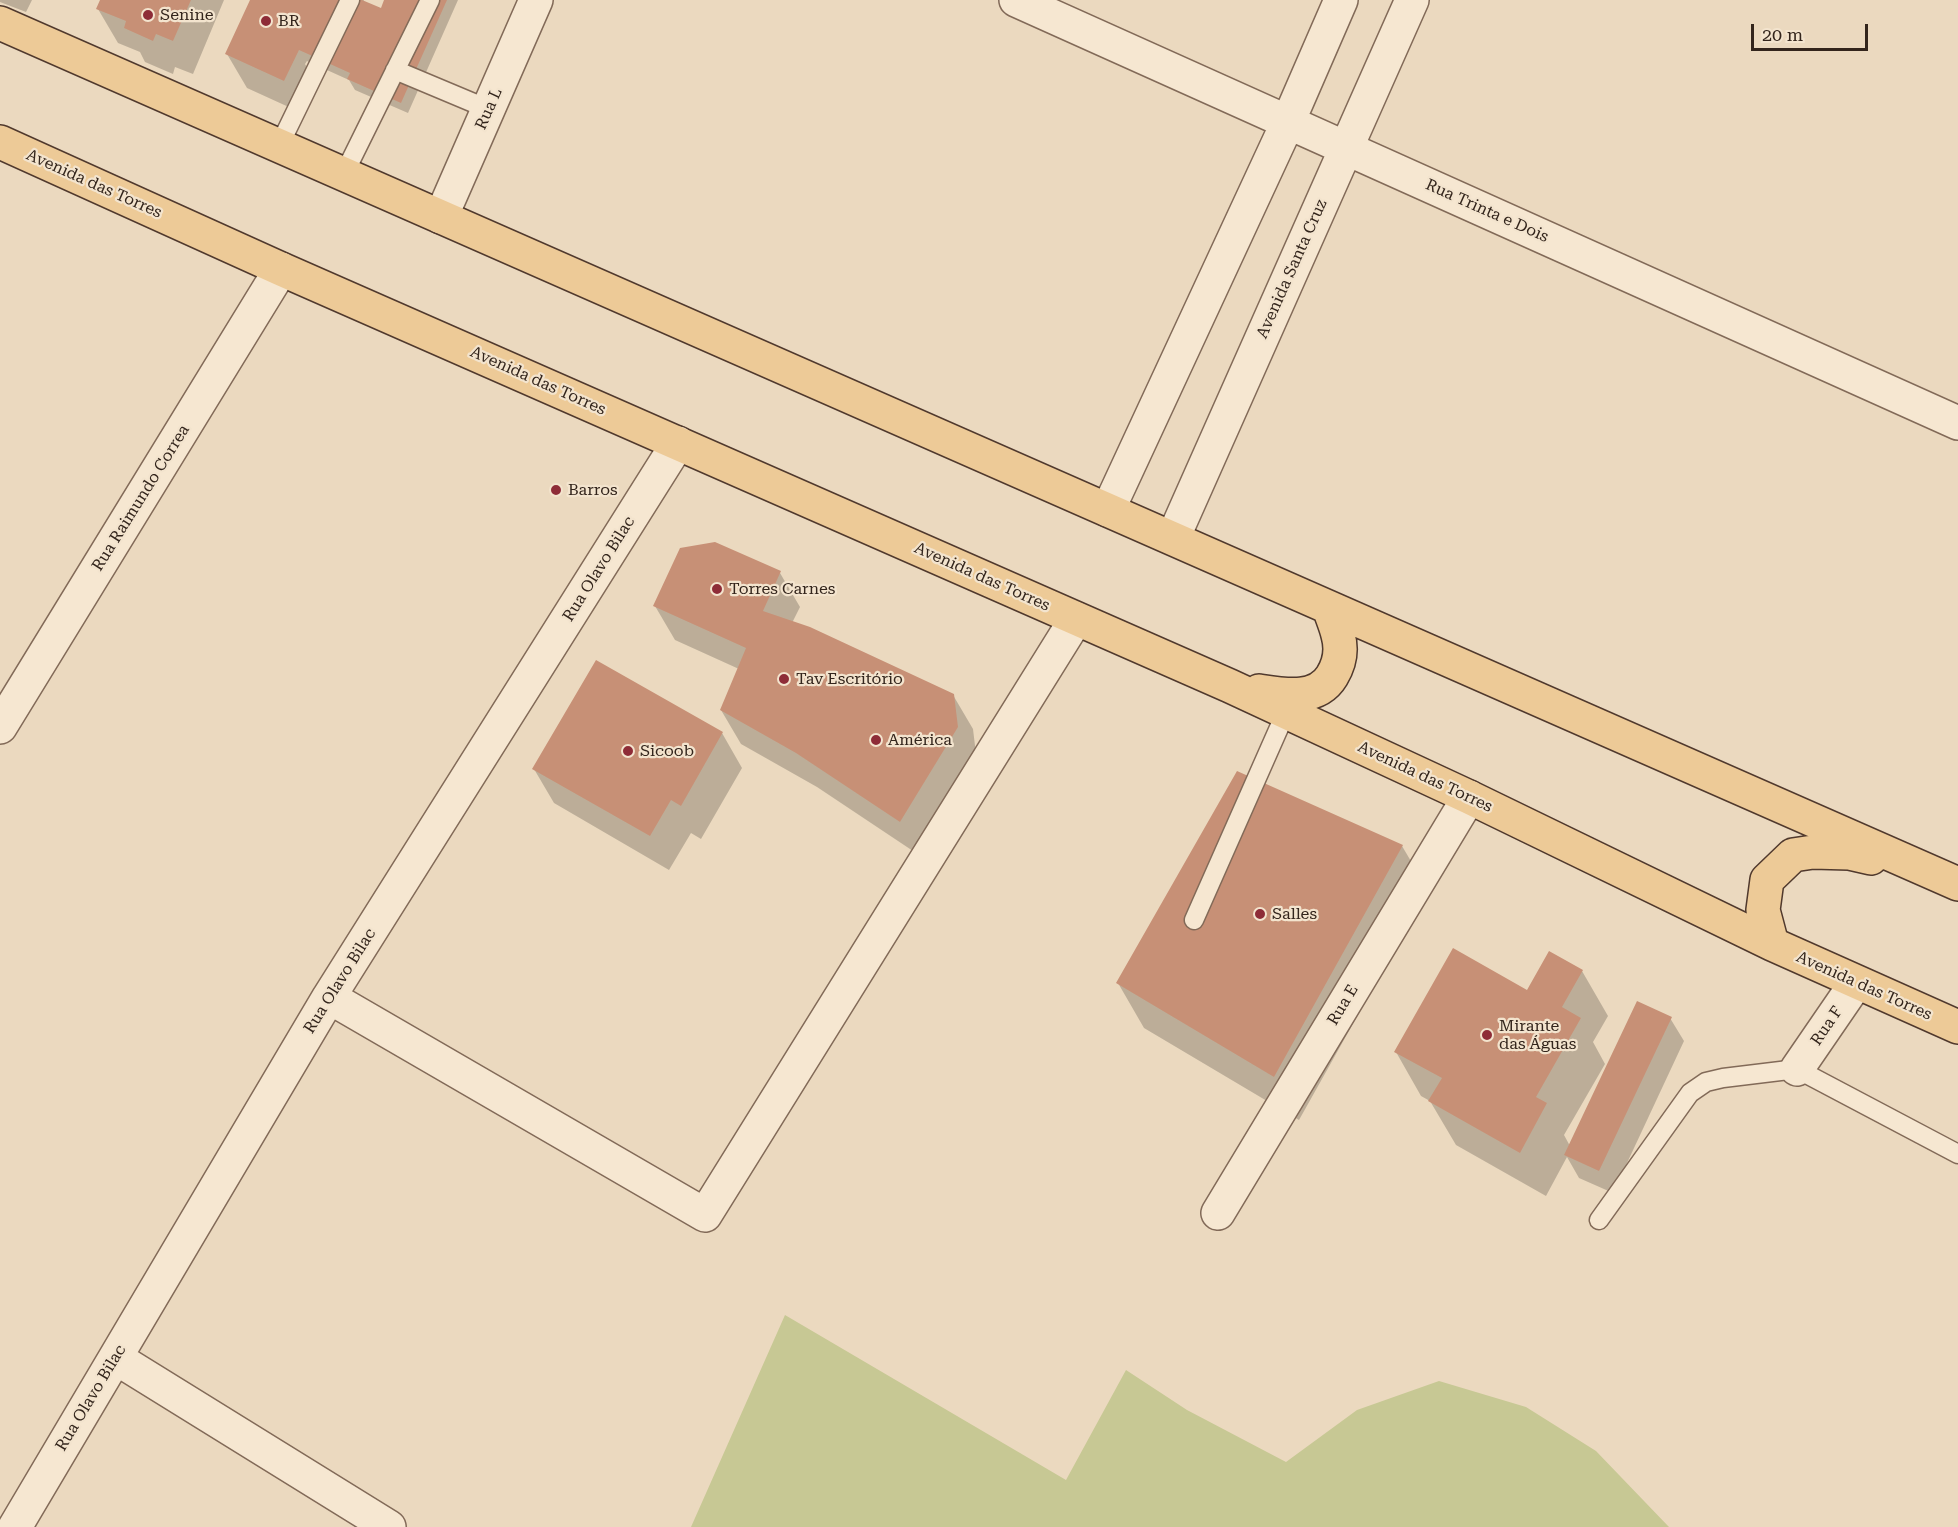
<!DOCTYPE html>
<html>
<head>
<meta charset="utf-8">
<style>
  body { margin:0 }
  #map { position:relative; width:1958px; height:1527px; overflow:hidden; background:#ebd9bf; font-family:"Roboto Serif",serif }
  canvas { display:block }
  .scale { position:absolute; left:1751px; top:24px; width:117px; height:27px; box-sizing:border-box; border:3px solid #33251c; border-top:0; padding-left:8px; font-size:18px; line-height:21px; white-space:nowrap; color:#33251c; -webkit-text-stroke:4px #f3e4ce; paint-order:stroke }
</style>
</head>
<body>
<div id="map">
<canvas width="1958" height="1527"></canvas>
<div class="scale">20 m</div>
</div>
<script>
const ctx = document.querySelector('canvas').getContext('2d');
ctx.lineJoin = 'round';
function fillPath(path, color) { ctx.fillStyle = color; ctx.fill(path, 'evenodd'); }
function stroke(path, color, width, dash) { ctx.strokeStyle = color; ctx.lineWidth = width; ctx.lineCap = dash ? 'butt' : 'round'; ctx.setLineDash(dash || []); ctx.stroke(path); }
function write(font, color, halo, rows, align = 'center') {
  ctx.font = font + ' "Roboto Serif",serif'; ctx.lineWidth = 4.5; ctx.setLineDash([]); ctx.textBaseline = 'middle'; ctx.strokeStyle = halo; ctx.fillStyle = color; for (const [text, x, y, turn = 0] of rows) {
    ctx.save(); ctx.translate(x, y); ctx.rotate((+turn || 0) * Math.PI / 180); ctx.textAlign = isNaN(turn) ? turn : align; if (halo) ctx.strokeText(text, 0, 0); ctx.fillText(text, 0, 0); ctx.restore();
  }
}
const green = new Path2D(`
  M785,1315L1066,1480L1126,1370L1187,1410L1286,1462L1357,1410L1439,1381L1526,1407L1596,1451L1669,1527H691Z`);
const shadow = new Path2D(`
  M0,0H32L26,12L0,2Z
  M102,0H224L193,74L175,67L173,74L145,62L140,52L118,43L98,9Z
  M252,0H364L363,2L381,10L386,0H458L408,113L355,90L349,80L307,61L305,64L317,85L304,114L247,88L227,54Z
  M780,573L800,607L792,623L953,695L973,729L977,762L919,855L817,787L741,744L721,710L739,669L675,640L655,606Z
  M596,662L722,733L742,768L701,839L691,833L669,870L554,803L534,769Z
  M1402,846L1428,890L1299,1120L1144,1028L1118,983Z
  M1582,971L1608,1016L1593,1042L1605,1064L1564,1135L1570,1146L1670,1018L1684,1041L1613,1193L1579,1178L1567,1157L1546,1196L1456,1145L1430,1101L1421,1096L1396,1052L1527,992Z`);
const building = new Path2D(`
  M100,0H191L173,41L156,34L153,41L124,28L126,21L96,9Z
  M250,0H362L381,8L384,0H447L401,103L347,79L350,73L299,50L284,81L225,54Z
  M715,542L781,571L763,611L810,627L954,694L958,727L900,822L796,753L720,710L746,648L653,606L680,548Z
  M596,660L723,732L681,806L671,800L650,836L532,769Z
  M1237,771L1403,845L1274,1077L1116,983Z
  M1453,948L1527,990L1549,951L1583,970L1562,1007L1581,1018L1536,1097L1547,1103L1520,1153L1428,1101L1442,1078L1394,1052Z
  M1637,1001L1672,1017L1599,1171L1564,1155Z`);
const service = new Path2D(`
  M395,70L488,109
  M279,146L350,0
  M344,174L430,0
  M1194,920L1286,712
  M1599,1220L1690,1093L1706,1082L1723,1078L1797,1069L1958,1154`);
const minor = new Path2D(`
  M1016,0L1958,423
  M441,217L536,0
  M1108,510L1288,122L1341,0
  M1173,538L1412,0
  M0,727L281,269
  M329,997L705,1215L1076,619
  M1797,1069L1856,983
  M1218,1213L1469,797
  M116,1358L389,1527
  M15,1527L329,997L678,443`);
const primary = new Path2D(`
  M0,23L1958,884
  M0,142L281,269L1230,686L1469,797L1772,944L1958,1027
  M1259,691C1285,695 1317,701 1332,676C1340,663 1342,649 1338,635C1336,626 1332,617 1329,608
  M1772,944L1763,910L1767,880L1793,855L1813,852L1849,853L1871,858`);
const markers = [
  [148,15,6,"#8e2c37"],
  [266,21,6,"#8e2c37"],
  [556,490,6,"#8e2c37"],
  [717,589,6,"#8e2c37"],
  [784,679,6,"#8e2c37"],
  [876,740,6,"#8e2c37"],
  [628,751,6,"#8e2c37"],
  [1260,914,6,"#8e2c37"],
  [1487,1035,6,"#8e2c37"]
];
const poiNames = [
  ["Senine",160,15],
  ["BR",278,21],
  ["Barros",568,490],
  ["Torres Carnes",729,589],
  ["Tav Escritório",796,679],
  ["América",888,740],
  ["Sicoob",640,751],
  ["Salles",1272,914],
  ["Mirante",1499,1026],
  ["das Águas",1499,1044]
];
const streetNames = [
  ["Rua L",489,109,-66],
  ["Avenida das Torres",94,184,24],
  ["Rua Trinta e Dois",1487,211,24],
  ["Avenida Santa Cruz",1292,269,-66],
  ["Avenida das Torres",538,381,24],
  ["Rua Raimundo Correa",141,498,-58],
  ["Rua Olavo Bilac",599,569,-58],
  ["Avenida das Torres",982,577,24],
  ["Avenida das Torres",1425,777,25],
  ["Rua Olavo Bilac",340,981,-58],
  ["Avenida das Torres",1864,986,24],
  ["Rua E",1343,1005,-59],
  ["Rua F",1827,1026,-56],
  ["Rua Olavo Bilac",91,1398,-59]
];
fillPath(green, '#c7c894');
fillPath(shadow, '#0003');
fillPath(building, '#c79076');
stroke(service, '#826a58', 21);
stroke(minor, '#826a58', 36);
stroke(primary, '#50392d', 36);
stroke(service, '#f6e7d1', 18);
stroke(minor, '#f6e7d1', 33);
stroke(primary, '#edca97', 33);
for (const [x, y, r, color] of markers) { const dot = new Path2D(); dot.arc(x, y, r, 0, 2 * Math.PI); ctx.fillStyle = color; ctx.fill(dot); stroke(dot, '#f3e4ce', 2); }
write('16px', '#33251c', '#f3e4ce', poiNames, 'left');
write('16px', '#33251c', '#f3e4ce', streetNames);
</script>
</body>
</html>
